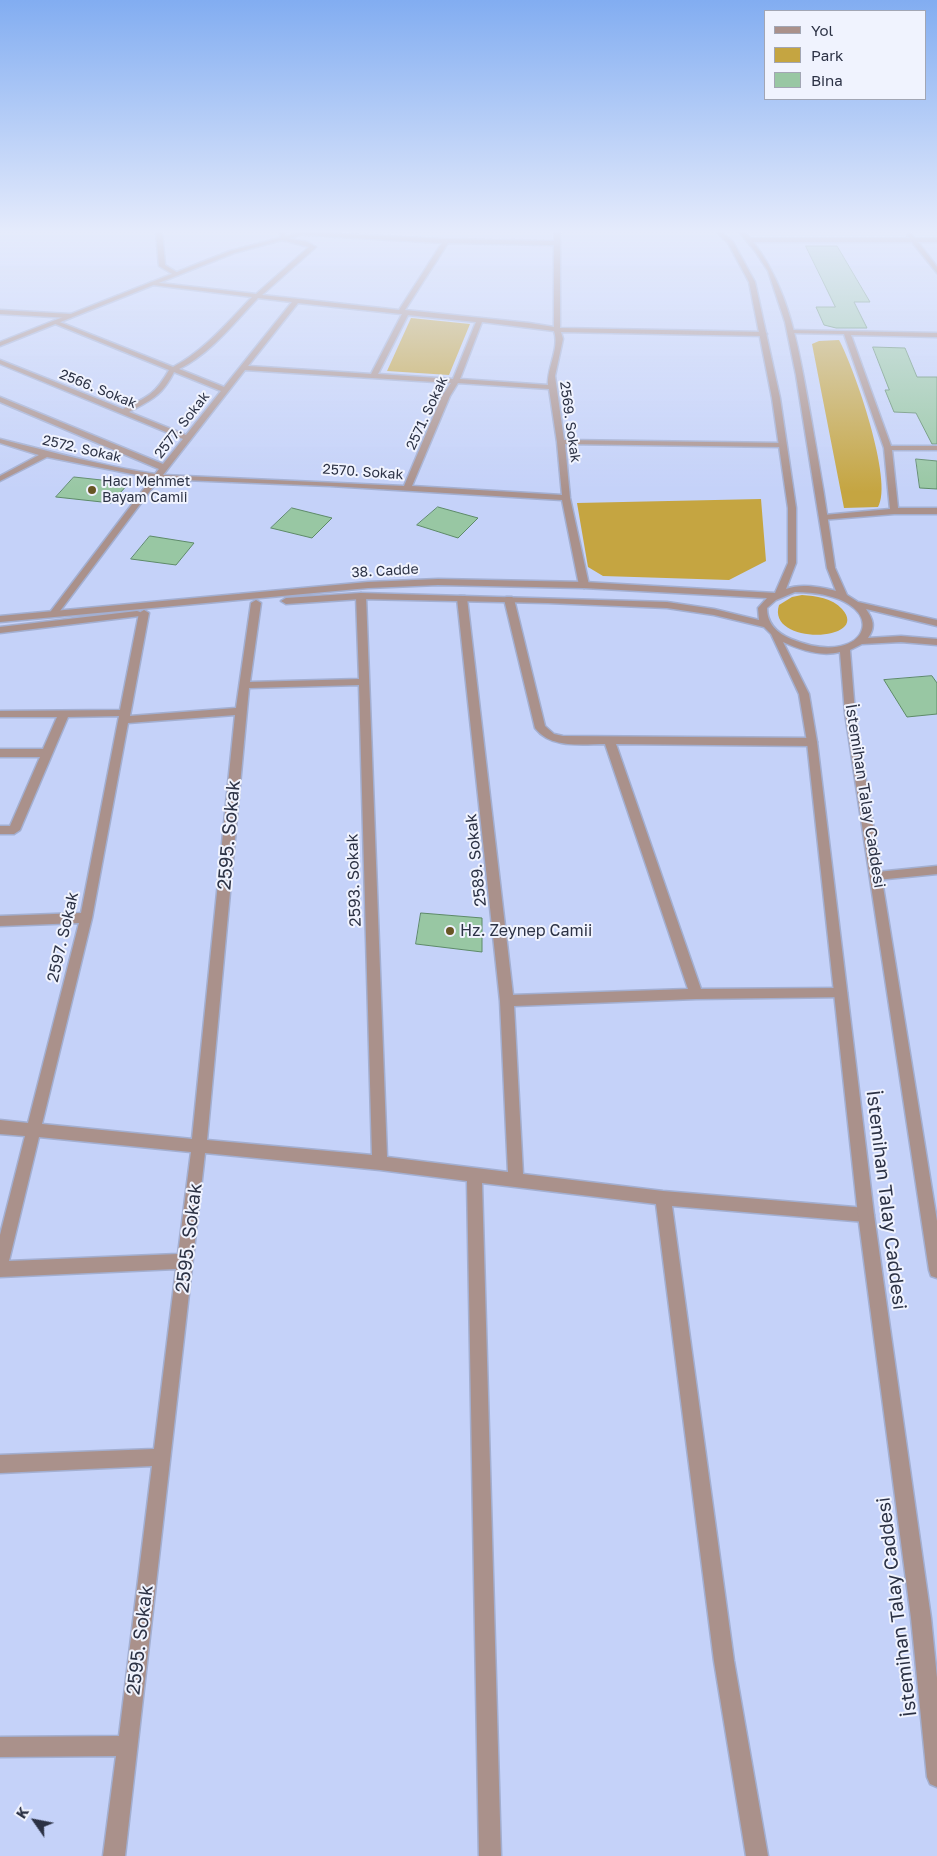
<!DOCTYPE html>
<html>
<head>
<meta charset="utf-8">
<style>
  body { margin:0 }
  #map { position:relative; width:937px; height:1856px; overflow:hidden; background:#c5d2f9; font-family:"Golos Text",sans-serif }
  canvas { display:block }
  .legend { position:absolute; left:764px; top:10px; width:162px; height:90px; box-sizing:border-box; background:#f0f3fe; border:1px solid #a2a6b4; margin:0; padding:6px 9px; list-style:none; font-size:15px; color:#2c3245 }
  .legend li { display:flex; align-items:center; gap:10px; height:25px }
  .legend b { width:25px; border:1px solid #a2a6b4 }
  .north { position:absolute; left:10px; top:1796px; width:50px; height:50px; -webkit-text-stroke:4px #f0f3fe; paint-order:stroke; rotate:303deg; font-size:14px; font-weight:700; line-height:20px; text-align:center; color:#2c3245 }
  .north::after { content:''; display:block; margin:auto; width:18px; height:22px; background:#2c3245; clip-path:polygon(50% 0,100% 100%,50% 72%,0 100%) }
</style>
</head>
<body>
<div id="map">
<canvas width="937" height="1856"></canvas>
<ul class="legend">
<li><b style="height:6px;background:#aa918b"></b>Yol</li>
<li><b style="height:14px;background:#c5a541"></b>Park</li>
<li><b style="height:14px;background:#98c7a3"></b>Bina</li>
</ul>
<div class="north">K</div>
</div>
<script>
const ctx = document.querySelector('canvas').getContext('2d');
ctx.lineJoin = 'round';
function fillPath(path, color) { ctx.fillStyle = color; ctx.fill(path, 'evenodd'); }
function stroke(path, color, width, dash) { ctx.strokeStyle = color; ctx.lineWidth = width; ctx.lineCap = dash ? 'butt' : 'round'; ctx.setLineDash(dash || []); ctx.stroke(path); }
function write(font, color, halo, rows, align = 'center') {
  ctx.font = font + ' "Golos Text",sans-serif'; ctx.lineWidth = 4; ctx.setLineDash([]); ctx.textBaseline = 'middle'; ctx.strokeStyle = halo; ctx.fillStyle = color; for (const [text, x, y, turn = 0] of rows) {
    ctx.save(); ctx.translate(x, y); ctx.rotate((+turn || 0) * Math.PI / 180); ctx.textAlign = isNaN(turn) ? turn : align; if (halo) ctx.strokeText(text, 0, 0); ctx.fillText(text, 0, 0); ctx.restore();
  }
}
const green = new Path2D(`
  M411,318L470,324L449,375L387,371Z
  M839,340C854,367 894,482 878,507L844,508L812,344L819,341Z
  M761,499L766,561L729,580L603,576L588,567L577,503Z
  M802,595C816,596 832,598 842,609C872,642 766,646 779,605L792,597Z`);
const building = new Path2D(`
  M806,246H837L870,302H854L867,328H836L824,325L816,307H835Z
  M873,347L905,348L917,377H937V444H932L916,413L894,412L885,390H889Z
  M916,459L937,461V489L920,488Z
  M74,477L129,483L111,503L56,497Z
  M438,507L478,518L458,538L417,525Z
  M292,508L332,518L312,538L271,528Z
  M150,536L194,543L176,565L131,559Z
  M932,676L937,683V714L907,717L884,680Z
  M421,913L482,918V952L416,944Z`);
const minor = new Path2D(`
  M156,232H162L165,265L178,273V275H174L159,266Z
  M279,232H285L286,238L307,242L316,247L262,295L399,310L442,243L305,235L303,232L446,239L554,241V232H560V328L764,332L767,334L764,336L561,332L563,339L555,376L564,440L782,443L786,445L782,447L565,444L570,498L589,585L584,588L579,585L562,500L330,486L159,479L57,615H51V611L152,478L47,457L0,481V476L39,455L0,443V439C52,452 103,466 155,474L159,469L0,402V397L163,464L183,439L0,364V360L123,409C147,397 155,395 169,370L53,323V321H57L173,367C204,351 228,322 252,297L153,285L151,282L256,294L309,247L282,240ZM448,243L554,245V327L529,323L405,310ZM258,298L292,302L224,387L179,369C210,354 234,323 258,298ZM298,303L401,314H402L371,374L248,366ZM408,315L476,322L453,379L378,374ZM482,322L554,331C560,348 547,367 548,385L460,379ZM245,370L451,383L442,396L404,486L163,475ZM174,372L221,391L186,435L129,412C151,400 162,396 174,372ZM458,383L549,389L557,442L562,495L412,486L450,396Z
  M910,233L915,238H937V242H918L937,267V273L912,242H751L748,240L751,238H910L907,235Z
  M0,310L70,314L73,316L70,318L0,314Z
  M789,330L937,333V337L851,335L891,446H937V450H892L898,508H937V514H894L821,520V516L824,515L890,509L884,448L844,334L791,333L789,332Z
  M361,593L366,596L387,1157L508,1172L500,1001L457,598L459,596H465L467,598L513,995L688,989L605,744C582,744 551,749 535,728L504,599L506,597H512L514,599L545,726L554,734L563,736L812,738L817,742L812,746L616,744L701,989L840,988L845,989L847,993L845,997L696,999L514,1006L523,1174L663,1191L866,1208L871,1210L874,1215L871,1220L866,1222L672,1206L734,1661L768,1856H746L714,1661L656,1204L482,1183L501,1856H479L467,1181L380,1170L205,1153L125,1856H103L116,1756L0,1757V1737L119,1736L152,1466L0,1473V1455L154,1449L176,1269L0,1277V1235L25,1136L0,1134V1120L28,1123L79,923L0,926V916L81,913L119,716L68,717L20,830L14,834H0V826H10L40,757H0V749H43L57,717H0V711L120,710L139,613L144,610L149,613L130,716L236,708L251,603L256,600L261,603L250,682L359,679L356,596ZM359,685L372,1155L207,1140L249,688ZM235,715L192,1139L42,1124L92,918L128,723ZM39,1137L191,1152L178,1254L9,1261Z
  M937,866V874L877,880L871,876L877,872Z`);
const tertiary = new Path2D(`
  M302,232H312L234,253L0,346V342L230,251Z
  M716,232H722L733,242L755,282L780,398L796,508V563L786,589C801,583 821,587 836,591L827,568L796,375L785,322L768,271L755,251L739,232H745C791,284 799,352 811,418C820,468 828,518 835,568L847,595L858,602L937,620V626L866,609C873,619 876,627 868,638L901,636L937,639V645L901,642L862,644L850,650L855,713L937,1221V1278L931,1276L929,1270L845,713L840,652C821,657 801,650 783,642L809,694L817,742L874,1215L931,1618L937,1678V1787L930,1784L927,1777L911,1618L858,1215L807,742L799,694L771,634L764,627L714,615L667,608L548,603L361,599L286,604L281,601L286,598L361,593L667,602L714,609L759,620L758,608L767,598L584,588L438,585L368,588L0,622V616L368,582L438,579L584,582L775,593L788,563V508L772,398L749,282L728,243ZM795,592C898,593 873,673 791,639C777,633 767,624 767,608L776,600Z
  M137,611L140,612V616L0,633V627Z`);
const markers = [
  [92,490,5,"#675624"],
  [450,931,5,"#675624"]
];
const farStreetnames = [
  ["2566. Sokak",98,389,22],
  ["2571. Sokak",427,413,-65],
  ["2569. Sokak",570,422,82],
  ["2577. Sokak",182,425,-52],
  ["2572. Sokak",82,449,13],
  ["2570. Sokak",363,472,4],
  ["38. Cadde",385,571,-3]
];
const farPoinames = [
  ["Hacı Mehmet",102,482],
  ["Bayam Camii",102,498]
];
const streetNames = [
  ["İstemihan Talay Caddesi",865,796,81],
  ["2589. Sokak",476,860,-96],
  ["2593. Sokak",354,880,-92],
  ["2597. Sokak",63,937,-77]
];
const poiNames = [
  ["Hz. Zeynep Camii",460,931]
];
const nearStreetnames = [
  ["2595. Sokak",229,835,-85],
  ["İstemihan Talay Caddesi",886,1200,83],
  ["2595. Sokak",189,1238,-83],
  ["İstemihan Talay Caddesi",897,1607,-97],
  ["2595. Sokak",140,1640,-83]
];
fillPath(green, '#c5a541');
fillPath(building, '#98c7a3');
stroke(building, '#5d8a68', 1);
stroke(minor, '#a3afd1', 3);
stroke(tertiary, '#a3afd1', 3);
fillPath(minor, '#aa918b');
fillPath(tertiary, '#aa918b');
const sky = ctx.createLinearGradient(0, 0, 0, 492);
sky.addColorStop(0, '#82adf1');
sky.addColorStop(0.47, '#e5ebfc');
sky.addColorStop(1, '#e5ebfc00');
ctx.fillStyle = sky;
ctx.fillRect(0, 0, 937, 492);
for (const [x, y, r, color] of markers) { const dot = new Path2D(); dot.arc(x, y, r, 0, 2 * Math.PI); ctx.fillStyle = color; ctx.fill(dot); stroke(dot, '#f0f3fe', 2); }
write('14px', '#2c3245', '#f0f3fe', farStreetnames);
write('14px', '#2c3245', '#f0f3fe', farPoinames, 'left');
write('16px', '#2c3245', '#f0f3fe', streetNames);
write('16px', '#2c3245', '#f0f3fe', poiNames, 'left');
write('19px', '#2c3245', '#f0f3fe', nearStreetnames);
</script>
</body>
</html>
